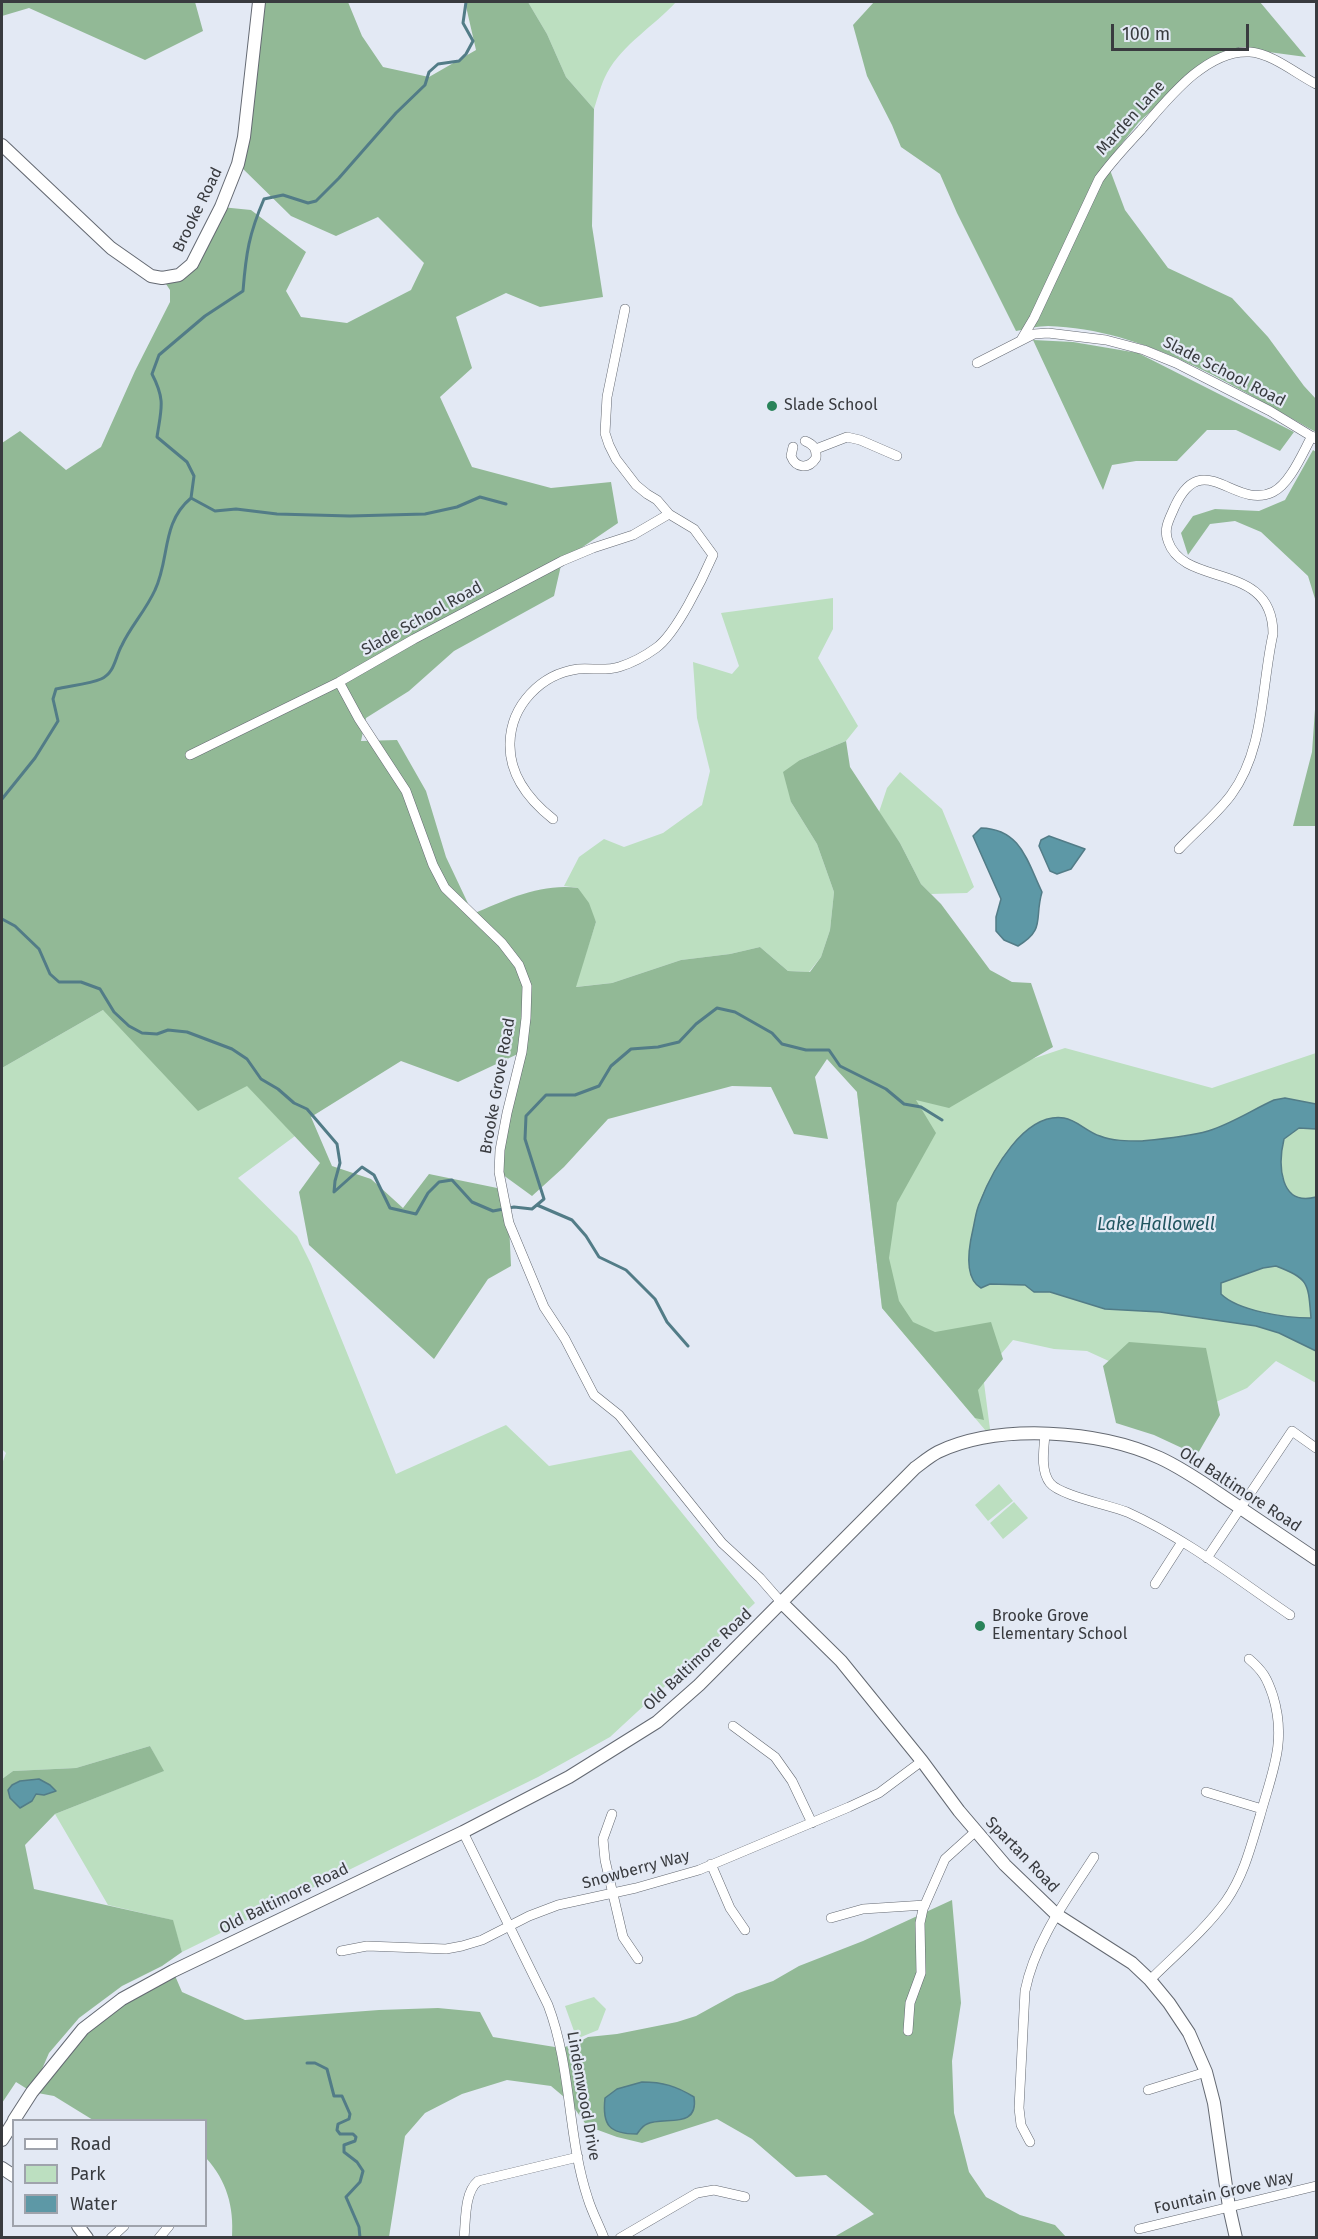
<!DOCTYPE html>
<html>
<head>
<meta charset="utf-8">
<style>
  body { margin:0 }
  #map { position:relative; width:1318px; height:2239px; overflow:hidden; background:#e3e9f4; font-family:"Fira Sans",sans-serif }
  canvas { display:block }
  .frame { position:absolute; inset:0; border:3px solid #393b3f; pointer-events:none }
  .legend { position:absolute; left:12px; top:2119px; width:195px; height:108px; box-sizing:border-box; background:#e3e9f4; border:2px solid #9fa3ac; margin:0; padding:8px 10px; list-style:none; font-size:18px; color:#393b3f }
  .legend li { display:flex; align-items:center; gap:12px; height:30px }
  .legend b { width:30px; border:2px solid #9fa3ac }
  .scale { position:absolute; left:1111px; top:24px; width:138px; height:27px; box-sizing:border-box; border:3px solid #393b3f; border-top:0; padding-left:8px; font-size:18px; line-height:21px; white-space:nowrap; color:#393b3f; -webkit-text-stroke:4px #e3e9f4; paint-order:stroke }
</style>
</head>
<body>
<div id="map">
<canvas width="1318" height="2239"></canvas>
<div class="frame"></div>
<ul class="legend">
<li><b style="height:8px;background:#fff"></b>Road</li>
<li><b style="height:16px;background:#bcdfc0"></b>Park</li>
<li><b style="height:16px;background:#5d98a6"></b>Water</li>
</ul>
<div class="scale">100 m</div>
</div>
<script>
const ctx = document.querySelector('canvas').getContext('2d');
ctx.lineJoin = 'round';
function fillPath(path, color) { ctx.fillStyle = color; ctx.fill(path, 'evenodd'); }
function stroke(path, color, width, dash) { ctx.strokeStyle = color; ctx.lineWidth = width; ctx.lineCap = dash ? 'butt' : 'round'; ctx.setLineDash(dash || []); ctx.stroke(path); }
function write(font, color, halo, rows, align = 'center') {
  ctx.font = font + ' "Fira Sans",sans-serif'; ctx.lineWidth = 4.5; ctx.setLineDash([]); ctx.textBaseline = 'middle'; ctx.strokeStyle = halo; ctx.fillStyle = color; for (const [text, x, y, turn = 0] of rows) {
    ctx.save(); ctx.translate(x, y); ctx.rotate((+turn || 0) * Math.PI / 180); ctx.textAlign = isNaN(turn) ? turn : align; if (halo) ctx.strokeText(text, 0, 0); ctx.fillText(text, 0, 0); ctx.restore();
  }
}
const green = new Path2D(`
  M528,2H676C654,26 623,44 607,73C601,84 598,97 594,109L566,77L547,34Z
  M833,598V629L818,658L858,726L846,741L800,760L791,802L817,844L834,892L830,930L821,957L809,972L788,971L760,947L730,954L681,960L612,983L575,987L596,922L578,888L564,886L579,857L604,839L624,847L663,833L702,805L710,771L697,718L693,662L732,674L739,666L721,613Z
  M900,772L942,809L974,887L967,893L931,894L921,884L900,843L879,812L887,788Z
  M103,1010L247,1085L295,1136L238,1178L297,1236L311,1264L396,1474L506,1425L549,1466L631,1450L755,1603L610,1737L538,1777L182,1952L172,1920L108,1905L55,1814L163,1771L150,1746L76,1768L13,1771L2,1779V1464L6,1453L2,1449V1068Z
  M1065,1048L1212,1088L1316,1053V1383L1276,1361L1247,1388L1207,1406L1087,1351L1054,1349L1013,1340L983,1375L991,1437L882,1308L857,1092L1029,1060Z
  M999,1484L1013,1501L988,1521L975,1505Z
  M1014,1502L1028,1518L1003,1539L990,1523Z
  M594,1997L606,2009L598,2030L581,2037L574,2031L565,2006Z`);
const forest = new Path2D(`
  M2,2H195L203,31L145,60L29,8L2,16Z
  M259,2H348L362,36L383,67L429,77L476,50L465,2H528L547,34L566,77L594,109L592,226L603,297L540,307L506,293L456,317L472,368L440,397L472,467L551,488L611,482L618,523L562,561L554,596L454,651L409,691L366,718L361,741L397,740L426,791L446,857L473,914C506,900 541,883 578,888L589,903L596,922L576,987L612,983L681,960L730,954L760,947L788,971L810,972L821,957L830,930L834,892L817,844L791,802L783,772L800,760L846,741L850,767L900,843L921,884L941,904L990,970L1012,982L1031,983L1053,1047L949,1108L916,1100L936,1133L897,1203L889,1258L899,1301L913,1322L935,1332L991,1322L1003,1359L978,1390L984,1420L975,1418L882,1308L857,1092L827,1059L815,1077L828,1139L794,1134L771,1087L732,1086L608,1119L564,1167L532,1196L499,1172L522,1052L458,1082L401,1061L311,1117L332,1166L371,1179L403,1208L429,1174L502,1189L509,1223L511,1266L488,1279L434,1359L309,1245L299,1192L320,1163L247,1086L198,1111L103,1010L2,1068V443L20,431L66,470L101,447L135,371L170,302V290L162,278L179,275L221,207L251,210L306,252L286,291L301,317L347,323L411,290L424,263L378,217L336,236L291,216L238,164Z
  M874,2H1260L1306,57L1261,51L1218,62L1183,82L1139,122L1107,162L1125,210L1168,268L1232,298L1268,337L1304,386L1316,399V432C1233,386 1146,329 1048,326C1038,326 1027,329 1016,331L957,213L940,174L901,147L892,125L867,76L853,25Z
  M1033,340L1073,342L1138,353L1294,432L1280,451L1236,430H1207L1177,461H1136L1112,465L1103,490Z
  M1313,450L1316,452V602L1308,576L1261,532L1235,521L1210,524L1188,555L1181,533L1193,516L1215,509L1259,511L1285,500Z
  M1316,695V826H1293L1312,752Z
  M1129,1342L1206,1348L1220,1415L1197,1455L1154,1435L1116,1423L1103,1366Z
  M150,1746L164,1771L55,1814L25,1845L34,1889L173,1920L182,1952L162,1966L122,1986L79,2018L49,2053L33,2090L83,2029L173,1971L182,1992L245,2020L379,2010L438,2008L480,2012L493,2037L561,2048L575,2044L588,2037L617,2034L677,2022L696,2016L736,1994L773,1981L799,1966L863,1941L952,1900L961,2003L952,2061L954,2113L969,2172L986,2197L1020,2215L1055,2225L1066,2237H834L874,2214L826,2175L796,2177L752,2139L717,2119L642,2143L617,2137L587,2126L570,2102L551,2086L507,2080L462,2094L425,2113L405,2136L389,2237H232C234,2207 227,2181 206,2158V2120H93L54,2096L32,2092L16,2082L2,2103V1779L13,1771L76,1768Z`);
const water = new Path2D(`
  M981,828C1021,829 1027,861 1042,892C1034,919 1046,929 1018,946L1004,940L996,931V917L1001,899L973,836Z
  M1049,836L1085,849L1071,869L1057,874L1050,871L1039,846L1041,840Z
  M1285,1098L1316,1104V1129L1299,1128L1284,1139C1278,1164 1279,1207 1316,1197V1351L1279,1333L1256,1326L1160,1312L1105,1309L1050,1292H1034L1025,1285L990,1284L981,1288C963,1278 969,1246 973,1229C975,1220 976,1210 980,1202C992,1171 1024,1112 1064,1118C1077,1120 1087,1132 1100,1136C1112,1141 1128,1141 1141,1141C1163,1139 1187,1137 1208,1131C1231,1124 1252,1110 1274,1100ZM1276,1266C1309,1279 1308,1282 1311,1318C1286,1318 1238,1311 1221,1294V1283L1263,1268Z
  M39,1779L50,1785L56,1791L44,1795L36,1794L32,1801L20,1808L10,1798L8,1790L12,1785L20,1781Z
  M642,2082C663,2082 676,2086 694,2097C699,2130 664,2116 647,2124C642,2126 640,2130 637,2134C609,2134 602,2125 605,2098L617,2089Z`);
const stream = new Path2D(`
  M191,498L215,511L236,509L277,514L350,516L425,514L457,507L480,497L506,504
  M2,799L35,758L58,721L53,699L56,689C68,686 90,684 101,679C115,673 115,657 122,645C131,626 146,610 155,590C170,559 161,523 191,498L194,476L187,462L157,437C161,409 166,401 152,374L159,355L205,316L243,291C246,253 249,234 264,199L283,195L308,203L316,201L339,178L396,113L425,85L429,72L438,64L459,61L466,54L473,41L463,23L466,2
  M2,919L15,926L39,949L50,974L59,982H81L100,989L114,1012L129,1026L142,1033L157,1034L168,1030L187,1032L232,1049L247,1059L261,1079L278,1089L294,1103L307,1109L337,1144L340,1163L335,1181L334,1192L362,1167L374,1175L390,1208L416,1214L428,1193L439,1182L452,1180L472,1202L493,1211L514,1207L532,1209L544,1199L525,1139L526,1116L546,1095H575L599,1086L611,1066L631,1049L658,1047L679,1042L696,1024L717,1008L735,1012L772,1033L782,1044L806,1050H829L840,1066L886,1089L904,1104L921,1107L942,1120
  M537,1205L572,1220L586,1236L599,1257L626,1270L655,1299L667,1322L688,1346
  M307,2063H315L327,2069L334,2096H342L350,2114L349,2119L338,2124L337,2130L340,2134H353L356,2137L355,2141L344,2145V2152L357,2162L363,2171L360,2182L346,2197L359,2227L360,2238`);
const minor = new Path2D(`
  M1021,340L1034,318L1099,179C1112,161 1126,146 1141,130C1167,100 1206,49 1250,52C1271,53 1298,75 1316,84
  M977,363L1034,334L1048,333L1106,340L1144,350L1176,363L1270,411L1316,439
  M793,447L791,456C796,469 809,469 816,458C817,449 813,444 805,441
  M816,449L847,437L860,440L897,456
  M339,682L359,719L406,791L433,865L445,888L502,943L519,965L527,986L526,1018L522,1052L507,1113L500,1150L499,1172L509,1223L544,1307L565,1339L594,1395L619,1415L722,1543L760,1578L781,1602
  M190,755L339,682L414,639L562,561L593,548L633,535L669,514
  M553,819C529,800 509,776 510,743C511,705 541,674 578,669C592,668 606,671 619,667C632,663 645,656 656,648C676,634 703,578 713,555L694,529L669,514L657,500L647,494L636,485L616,459L609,445L605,433L607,397L625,309
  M1179,849C1196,831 1216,815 1231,795C1265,749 1261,687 1273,634C1273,560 1184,589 1168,541C1163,528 1170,518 1175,506C1203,446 1235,511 1273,492C1290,484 1303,452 1312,436
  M1045,1434C1044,1449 1040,1470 1050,1483C1059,1495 1109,1505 1127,1512C1185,1538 1237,1579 1290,1615
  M1207,1558L1292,1431L1316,1448
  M1155,1584L1182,1542
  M733,1726L775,1757L792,1781L812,1823
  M1206,1792L1262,1809
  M612,1814L603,1839L605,1860L623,1937L638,1959
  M463,1832L548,2005C572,2068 567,2136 588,2199C592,2212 599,2225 604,2238
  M711,1864L730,1908L745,1930
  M831,1918L863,1909L925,1905
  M341,1951L367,1946L446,1949L462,1946L482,1940L529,1916L558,1905L636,1888L699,1870L849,1807L879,1793L922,1761
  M1150,1980C1175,1955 1205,1930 1226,1901C1244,1875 1251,1846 1260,1816C1272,1772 1287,1742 1273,1696C1267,1678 1263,1671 1249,1659
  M908,2031L910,2003L921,1973L920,1923L923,1909L945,1859L976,1831
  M1148,2090L1206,2072
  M1030,2142L1021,2125L1019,2108L1025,1991C1035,1941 1067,1899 1094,1857
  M1139,2229L1316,2186
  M111,2238L124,2226
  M159,2238L169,2226
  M464,2238C466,2220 464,2193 478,2181L578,2157
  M620,2238L697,2193L714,2190L745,2197`);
const tertiary = new Path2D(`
  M2,145L111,248L151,276L162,278L179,275L192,264L221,207L238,164L244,137L259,2
  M781,1602L841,1661L922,1761L959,1811L1005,1865L1057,1915L1132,1963L1150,1980L1169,2003L1189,2033L1206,2072L1214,2103L1229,2207L1236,2238
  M14,2120L32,2092L83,2029L122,1999L173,1971L463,1832L569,1777L657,1722L699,1685L915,1468C922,1463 930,1456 938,1452C999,1423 1099,1430 1160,1458C1186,1470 1209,1487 1233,1503C1261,1522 1289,1541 1316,1559
  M2,2140L14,2121
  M2,2168L14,2176
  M78,2226L87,2238`);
const markers = [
  [772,406,6,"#298359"],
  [980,1626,6,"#298359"]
];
const streetNames = [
  ["Marden Lane",1131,118,-48],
  ["Brooke Road",198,210,-64],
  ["Slade School Road",1224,372,27],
  ["Slade School Road",422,619,-29],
  ["Brooke Grove Road",498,1086,-80],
  ["Old Baltimore Road",1240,1490,33],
  ["Old Baltimore Road",698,1660,-43],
  ["Spartan Road",1022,1855,46],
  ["Snowberry Way",636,1870,-15],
  ["Old Baltimore Road",284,1899,-26],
  ["Lindenwood Drive",583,2096,80],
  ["Fountain Grove Way",1224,2193,-13]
];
const poiNames = [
  ["Slade School",784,406],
  ["Brooke Grove",992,1617],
  ["Elementary School",992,1635]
];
const waterNames = [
  ["Lake Hallowell",1156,1225]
];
fillPath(green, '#bcdfc0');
fillPath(forest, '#92b996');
fillPath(water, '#5d98a6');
stroke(water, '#527c87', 1.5);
stroke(stream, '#527c87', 3);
stroke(minor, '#646972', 10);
stroke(tertiary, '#646972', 14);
stroke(minor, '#fff', 9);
stroke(tertiary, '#fff', 12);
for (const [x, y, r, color] of markers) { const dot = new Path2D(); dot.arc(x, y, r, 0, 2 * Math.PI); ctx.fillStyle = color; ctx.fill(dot); stroke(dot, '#e3e9f4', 2); }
write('16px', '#393b3f', '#e3e9f4', streetNames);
write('16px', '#393b3f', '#e3e9f4', poiNames, 'left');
write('italic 18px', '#215560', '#e3e9f4', waterNames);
</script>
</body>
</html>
